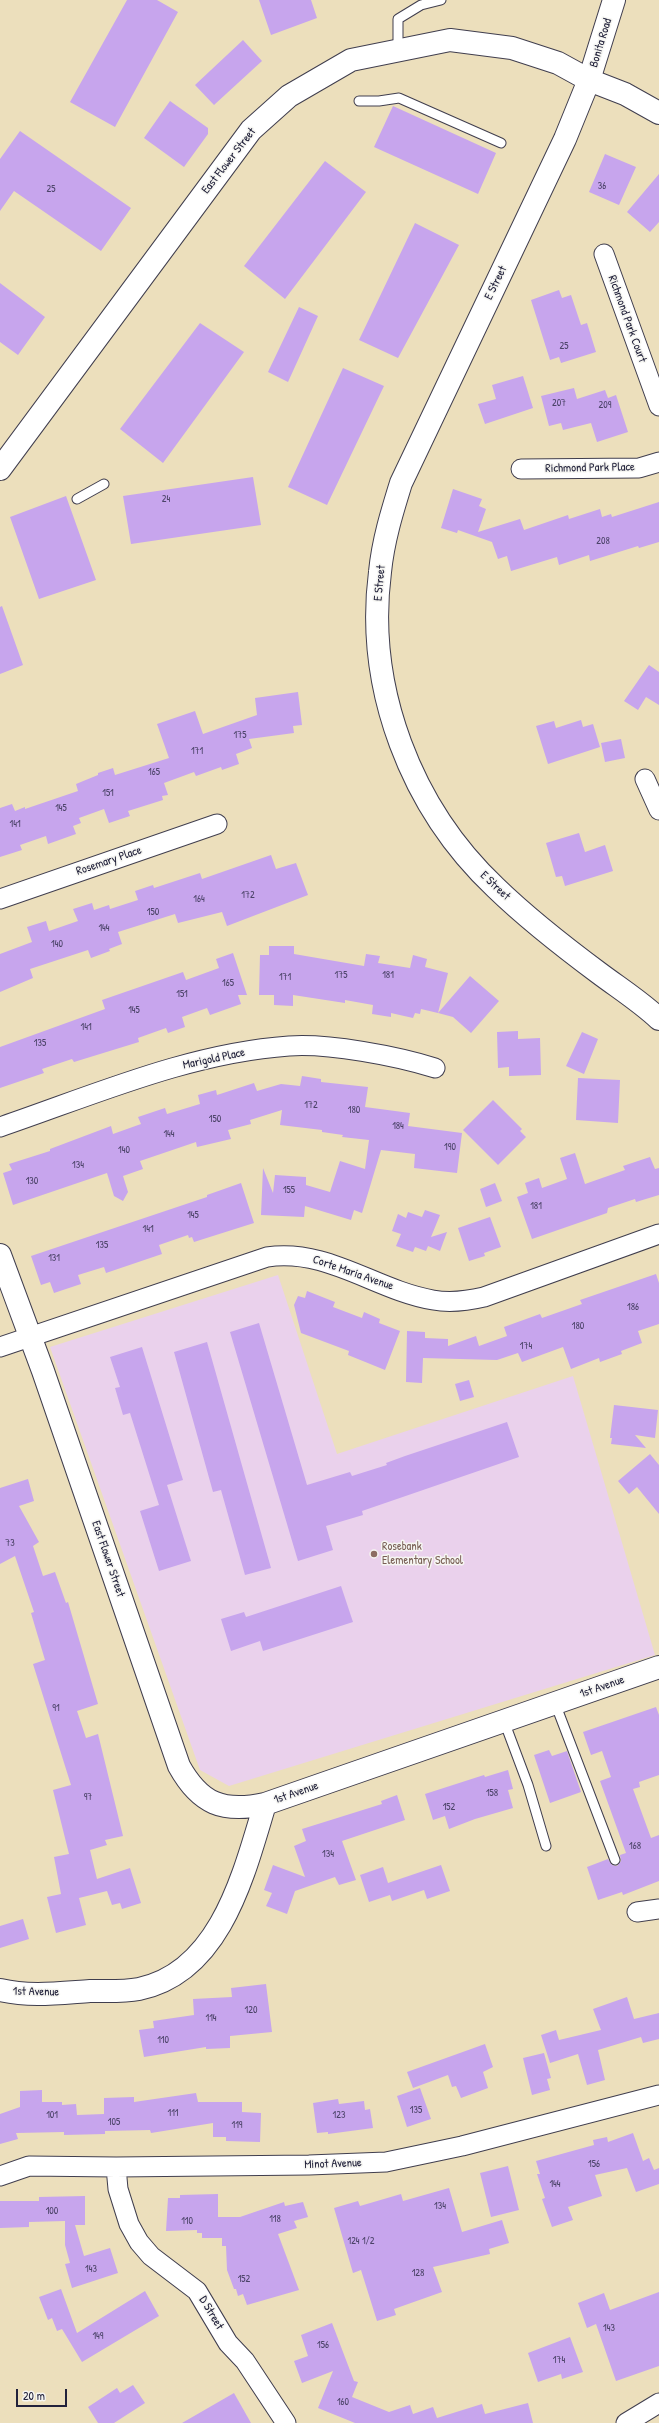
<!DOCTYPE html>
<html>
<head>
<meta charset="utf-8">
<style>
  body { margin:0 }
  #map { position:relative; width:659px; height:2423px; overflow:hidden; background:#ecdfbc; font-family:"Patrick Hand",sans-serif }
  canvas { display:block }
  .scale { position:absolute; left:16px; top:2389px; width:51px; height:18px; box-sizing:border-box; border:2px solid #22223b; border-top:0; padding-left:5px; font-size:12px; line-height:14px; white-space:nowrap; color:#22223b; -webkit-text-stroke:3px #f6f6f2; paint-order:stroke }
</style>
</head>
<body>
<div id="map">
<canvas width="659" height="2423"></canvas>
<div class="scale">20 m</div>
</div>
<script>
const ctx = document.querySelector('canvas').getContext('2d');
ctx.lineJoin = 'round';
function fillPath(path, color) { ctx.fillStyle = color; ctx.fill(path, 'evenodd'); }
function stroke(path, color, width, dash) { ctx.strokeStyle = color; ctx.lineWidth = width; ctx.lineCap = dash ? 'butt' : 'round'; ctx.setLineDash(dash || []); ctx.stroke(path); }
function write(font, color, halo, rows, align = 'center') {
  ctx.font = font + ' "Patrick Hand",sans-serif'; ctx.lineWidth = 3; ctx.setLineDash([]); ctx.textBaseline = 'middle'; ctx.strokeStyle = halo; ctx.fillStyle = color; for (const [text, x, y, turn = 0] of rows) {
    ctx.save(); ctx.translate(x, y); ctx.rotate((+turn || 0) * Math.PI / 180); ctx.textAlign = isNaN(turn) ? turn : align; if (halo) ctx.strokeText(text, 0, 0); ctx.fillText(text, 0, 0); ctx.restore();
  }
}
const built = new Path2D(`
  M278,1275L337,1454L573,1376L655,1655L229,1786L200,1770L50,1347Z`);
const building = new Path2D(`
  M127,0H157L178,12L115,127L70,102Z
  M259,0H311L317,18L271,35Z
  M243,40L262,61L214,105L195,85Z
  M170,101L208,128V134L184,167L144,138Z
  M393,106L496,153L478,194L374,147Z
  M20,131L131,208L101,251L14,191L0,211V159Z
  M605,154L636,167L619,205L589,192Z
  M325,161L366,192L285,299L244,266Z
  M659,174V222L650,232L627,212Z
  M415,223L459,245L398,358L359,340Z
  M0,283L45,317L18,355L0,342Z
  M559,290L562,298L571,295L581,325L587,323L596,352L561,363L559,357L550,360L531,300Z
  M299,307L318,316L288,382L268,372Z
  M200,323L244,352L163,463L120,429Z
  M343,368L384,386L327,505L288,487Z
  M523,376L533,408L485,424L478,404L496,399L492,385Z
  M574,388L577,399L605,390L608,398L616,395L628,432L597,442L591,423L563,430L561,423L549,426L541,396Z
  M253,477L261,525L131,544L123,496Z
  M453,489L482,499L479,506L486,509L478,532L520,519L524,530L568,515L569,519L600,509L602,517L611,514L612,517L659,502V542L639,548L638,546L590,561L589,555L559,565L557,557L511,571L507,556L498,559L492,542L458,530L457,533L441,528Z
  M66,496L96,580L39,599L10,517Z
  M2,606L23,665L0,674V607Z
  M649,665L659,672V705L646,697L638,710L624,701Z
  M298,692L302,725L293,726L294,733L249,739L252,748L236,754L239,764L222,770L221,767L196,776L194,772L164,783L168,795L162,796L163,800L128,811L130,816L109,823L104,809L79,818L81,823L73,826L76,834L48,844L46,836L20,845L22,850L0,857V808L12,804L15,811L25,807V809L78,791L76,784L98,775V773L113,768L115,775L169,758L157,724L195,711L203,734L257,715L255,698Z
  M581,720L583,727L593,724L600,747L548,764L536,726L554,721L556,728Z
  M621,739L625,758L605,762L601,743Z
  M579,833L585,852L605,845L613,871L565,886L562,876L556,877L546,843Z
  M271,855L276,869L296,863L308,895L227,926L222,912L178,923L175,914L118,932L122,944L109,949L110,951L91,958L88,950L30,969L33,978L0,992V954L32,942L27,927L46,921L49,931L78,921L73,909L92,903L94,910L109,905L110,909L138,900L135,891L153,885L154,888L200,873L202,879Z
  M269,946H294V954L364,966L366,954L380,956L378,963L410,968L413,955L427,959L425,967L448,973L438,1013L421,1009L420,1014L415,1013L413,1018L391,1013V1017L372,1014L373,1005L345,1000V1003L293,995V1006L274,1005V995H259L260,955H269Z
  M233,953L247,995H238L241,1004L210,1015L207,1008L182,1017L185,1027L168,1033L166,1028L138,1038L139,1042L74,1062L72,1059L42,1069L44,1073L0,1088V1047L105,1009L102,1000L183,972L186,980L219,968L216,959Z
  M470,976L499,1001L471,1033L453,1017L438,1013Z
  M518,1031V1039L540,1038L541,1075L509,1076V1067L498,1068L497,1032Z
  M582,1032L598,1039L584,1074L566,1066Z
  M302,1076L321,1079V1082L368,1087L365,1107L410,1113L408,1126L462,1133L457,1173L414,1168L415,1154L381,1150L362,1213L354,1210L351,1220L305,1206L304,1217L261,1215L263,1168L273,1193L275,1175L306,1177V1185L330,1192L340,1161L365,1169L369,1140L342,1137L343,1135L322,1132V1130L280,1125L282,1110L250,1120L251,1124L228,1130L231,1139L197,1147L196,1142L140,1161L143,1169L123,1176L128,1192L123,1201L114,1196L107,1173L13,1205L3,1173L12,1170L9,1164L50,1151V1149L111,1126L113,1134L141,1124L138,1117L165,1108L167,1114L200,1104L198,1095L216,1090L217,1095L254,1083L257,1091L281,1084L300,1086Z
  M578,1078L620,1080L618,1123L576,1120Z
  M493,1100L522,1129L520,1131L526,1137L498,1165L463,1130Z
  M575,1153L585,1184L625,1170L623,1166L650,1157L655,1169L659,1168V1195L636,1202L635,1199L608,1208L607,1213L532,1239L517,1197L528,1193L525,1183L539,1178L542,1188L567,1179L560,1158Z
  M241,1183L254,1223L194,1242L192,1237L189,1238L188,1235L159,1245L162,1254L106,1273L104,1267L78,1275L81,1284L54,1293L50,1282L41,1285L31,1256L207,1197V1195Z
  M495,1183L502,1201L486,1207L480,1189Z
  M425,1210L440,1215L431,1237L447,1232L440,1251L428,1246L426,1251L415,1247L413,1252L396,1246L401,1234L392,1231L398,1214L406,1218L408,1212L422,1217Z
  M490,1217L501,1247L484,1253L485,1256L469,1261L458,1228Z
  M656,1274L659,1283V1324L638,1331L642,1343L621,1351L622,1354L600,1362L599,1358L571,1369L563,1347L522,1362L518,1353L497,1360L423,1358L422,1383L406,1382L407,1331L425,1332V1338L448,1339V1346L476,1336L479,1346L507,1336L504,1327L540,1314L542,1318L582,1304L580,1300Z
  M307,1291L335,1302L333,1307L362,1318L364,1312L380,1319L379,1323L400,1331L385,1370L348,1355L349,1351L301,1333L294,1305L298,1296L305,1298Z
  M259,1323L307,1485L350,1472L352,1476L387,1465L386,1463L405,1456L507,1422L519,1457L362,1511L363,1515L326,1526L333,1550L298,1561L230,1332Z
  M207,1342L271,1568L245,1575L221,1490L213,1492L174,1352Z
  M142,1347L183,1480L167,1485L191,1561L159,1571L140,1511L159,1505L130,1413L123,1415L115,1388L120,1387L110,1357Z
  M469,1380L474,1397L460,1401L455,1384Z
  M614,1405L658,1410L655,1438L635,1435L646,1448L611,1444L612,1438H610Z
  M650,1454L659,1465V1514L637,1487L629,1494L618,1481Z
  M28,1479L34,1501L19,1506L39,1542L33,1546L43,1576L55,1572L66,1603L68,1602L98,1704L77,1711L86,1738L98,1734L123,1836L105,1840L107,1845L90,1850L97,1879L130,1868L141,1903L122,1909L120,1903L112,1905L107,1891L79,1898L86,1925L56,1933L47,1897L61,1894L54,1857L69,1854L53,1790L71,1785L33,1664L45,1660L31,1613L34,1612L15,1556L0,1564V1488Z
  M341,1586L353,1622L263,1651L260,1641L231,1651L221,1619L244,1612L246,1617Z
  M656,1707L659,1715V1775L639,1782L640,1787L633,1789L651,1838L659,1835V1881L623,1895L622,1892L598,1900L587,1867L608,1859L612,1865L617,1866L621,1861L620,1855L626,1853L600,1781L611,1777L602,1751L591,1755L583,1732Z
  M549,1750L552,1756L567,1751L581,1792L550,1803L534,1755Z
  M508,1770L513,1789L508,1790L513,1808L475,1819L449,1829L445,1816L433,1820L425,1794L484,1775L485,1777Z
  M397,1795L405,1820L342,1841L356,1880L339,1885L335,1877L295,1891L287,1914L266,1906L272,1893L264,1890L273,1865L305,1877L294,1846L306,1841L302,1829L382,1804L381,1801Z
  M441,1865L450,1891L427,1899L424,1890L392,1901L390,1895L369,1902L360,1875L383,1867L388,1883Z
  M23,1919L29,1939L0,1948V1926Z
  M266,1984L272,2032L230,2036V2048L206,2049V2047L144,2057L139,2030L154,2028L153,2021L194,2015L193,1999L232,1997L231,1988Z
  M627,1997L634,2019L659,2013V2039L643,2043L641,2037L598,2050L605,2080L587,2085L578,2054L550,2063L541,2035L556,2030L559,2040L601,2030L593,2009Z
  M485,2044L493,2067L483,2072L488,2088L461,2098L456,2086L452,2087L448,2075L413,2088L407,2072Z
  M544,2053L551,2078L547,2079L550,2090L532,2095L523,2058Z
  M420,2088L431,2119L407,2127L397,2096Z
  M42,2090V2102H62V2105L76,2104L77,2115L104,2114V2098L134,2097V2102L196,2093L198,2102H242V2112L261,2113L260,2142L226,2141V2137H213V2123L151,2133L150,2130L105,2131V2134L64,2135V2132L16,2133L18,2139L0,2144V2114L20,2107V2091Z
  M338,2099L339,2104L364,2101L365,2110L370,2109L373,2128L328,2134V2132L317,2133L313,2103Z
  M633,2133L643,2161L649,2158L654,2170L659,2168V2184L636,2192L627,2168L595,2175L602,2196L568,2207L573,2220L552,2227L542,2199L545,2198L537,2174H540L536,2161L594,2145L593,2140L607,2137L608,2142Z
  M508,2166L519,2210L491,2217L480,2173Z
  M449,2188L462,2232L502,2220L509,2243L489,2249L490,2254L433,2267L442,2292L394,2309L396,2315L377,2321L361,2270L353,2273L334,2208L358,2201L360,2206L401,2194L403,2201Z
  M218,2194V2217H240L284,2202L285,2206L303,2202L308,2217L294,2221L297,2228L278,2234L299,2290L247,2305L243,2294L238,2296L236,2289H234L227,2270L226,2246H222V2238H202V2233H197V2230L166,2231L168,2198H180V2195Z
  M85,2196V2225H75L84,2256L110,2248L118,2273L72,2288L65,2264L70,2263L65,2245V2221L29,2222V2227L0,2228V2201H39V2197Z
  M61,2289L77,2333L145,2291L159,2316L82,2362L62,2329L57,2331L52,2318L48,2320L39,2297Z
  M659,2292V2366L616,2381L596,2324L587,2328L578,2303L604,2293L610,2310Z
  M332,2323L354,2381L358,2382L352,2397L389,2412L410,2405L413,2414L433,2407L437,2418L482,2404L485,2414L528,2403L533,2423H355L318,2408L333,2371L302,2383L294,2361L308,2356L301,2335Z
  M570,2337L583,2372L562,2379L561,2374L538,2382L528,2353Z
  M133,2385L145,2403L114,2423H98L88,2407L117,2388L120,2393Z
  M234,2393L251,2423H182Z`);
const service = new Path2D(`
  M398,51V19L421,5L441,0
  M359,101H379L399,98L501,143
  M77,499L104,484
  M555,1703L615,1860
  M504,1721L528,1785L546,1846`);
const minor = new Path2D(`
  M604,254L659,406
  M521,469L639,468L659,462
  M645,779L659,810
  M0,899L217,824
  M0,1127C94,1095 189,1053 289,1046C328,1043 397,1056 435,1068
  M0,1347L267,1257C328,1248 375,1290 433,1300C450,1303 467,1301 484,1297L659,1234
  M637,1912L659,1909
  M116,2167L118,2189L129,2224L139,2242L151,2256L197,2291L228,2343L245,2361L286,2423
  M0,2176L29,2166L116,2167L309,2165L386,2162L462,2146L659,2095
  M626,2423L659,2403`);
const tertiary = new Path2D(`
  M0,469L251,130L289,96L351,60L450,40L512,48L558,63L589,80L625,94L659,113
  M0,1255L43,1371L179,1766C200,1804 223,1813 265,1804
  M0,1990C29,1997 60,1993 90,1991C106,1991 123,1992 139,1989C221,1972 244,1873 265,1804L659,1667`);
const primary = new Path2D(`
  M614,0L589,80L565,139L401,483C392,512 383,541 380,572C365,688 411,808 496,888C528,919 564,947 599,973C619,988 641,1002 659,1019`);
const markers = [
  [374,1554,4,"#8d6e63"]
];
const numberNames = [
  ["36",602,186],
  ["25",51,189],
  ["25",564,346],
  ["207",559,403],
  ["209",605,405],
  ["24",166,499],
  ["208",603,541],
  ["175",240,735],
  ["171",197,751],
  ["165",154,772],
  ["151",108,793],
  ["145",61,808],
  ["141",15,824],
  ["172",248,895],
  ["164",199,899],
  ["150",153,912],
  ["144",104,928],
  ["140",57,944],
  ["175",341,975],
  ["181",388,975],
  ["171",285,977],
  ["165",228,983],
  ["151",182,994],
  ["145",134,1010],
  ["141",86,1027],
  ["135",40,1043],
  ["172",311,1105],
  ["180",354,1110],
  ["150",215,1119],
  ["184",398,1126],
  ["144",169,1134],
  ["190",450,1147],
  ["140",124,1150],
  ["134",78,1165],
  ["130",32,1181],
  ["155",289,1190],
  ["181",536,1206],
  ["145",193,1215],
  ["141",148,1229],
  ["135",102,1245],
  ["131",54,1258],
  ["186",633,1307],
  ["180",578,1326],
  ["174",526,1346],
  ["73",10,1543],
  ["91",56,1708],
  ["158",492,1793],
  ["97",88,1797],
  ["152",449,1807],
  ["168",635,1846],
  ["134",328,1854],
  ["120",251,2010],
  ["114",211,2018],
  ["110",163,2040],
  ["135",416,2110],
  ["111",173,2113],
  ["101",52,2115],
  ["123",339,2115],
  ["105",114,2122],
  ["119",237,2125],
  ["156",594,2164],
  ["144",555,2184],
  ["134",440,2206],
  ["100",52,2211],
  ["118",275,2219],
  ["110",187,2221],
  ["124 1/2",361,2241],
  ["143",91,2269],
  ["128",418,2273],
  ["152",244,2279],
  ["143",609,2328],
  ["149",98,2336],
  ["156",323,2345],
  ["174",559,2360],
  ["160",343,2402]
];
const streetNames = [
  ["Bonita Road",601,43,-73],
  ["East Flower Street",229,161,-52],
  ["E Street",496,283,-64],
  ["Richmond Park Court",627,319,70],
  ["Richmond Park Place",590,468,-1],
  ["E Street",380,583,-85],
  ["Rosemary Place",109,861,-19],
  ["E Street",495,886,43],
  ["Marigold Place",214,1059,-12],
  ["Corte Maria Avenue",353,1273,19],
  ["East Flower Street",108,1559,71],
  ["1st Avenue",602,1687,-19],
  ["1st Avenue",296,1793,-19],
  ["1st Avenue",36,1992,1],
  ["Minot Avenue",333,2164,-2],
  ["D Street",211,2313,59]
];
const educationNames = [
  ["Rosebank",382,1547],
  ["Elementary School",382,1561]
];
fillPath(built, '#ead1ec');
fillPath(building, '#c7a5ed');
stroke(service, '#403e4e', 11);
stroke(minor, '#403e4e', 21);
stroke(tertiary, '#403e4e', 24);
stroke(primary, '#403e4e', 24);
stroke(service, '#fff', 9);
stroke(minor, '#fff', 19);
stroke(tertiary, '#fff', 22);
stroke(primary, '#fff', 22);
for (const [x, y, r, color] of markers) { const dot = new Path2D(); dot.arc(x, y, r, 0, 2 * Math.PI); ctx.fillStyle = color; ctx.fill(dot); stroke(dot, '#f6f6f2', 1.5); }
write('10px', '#4b4368', null, numberNames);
write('12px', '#22223b', '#f6f6f2', streetNames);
write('12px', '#785e54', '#f6f6f2', educationNames, 'left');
</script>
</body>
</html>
